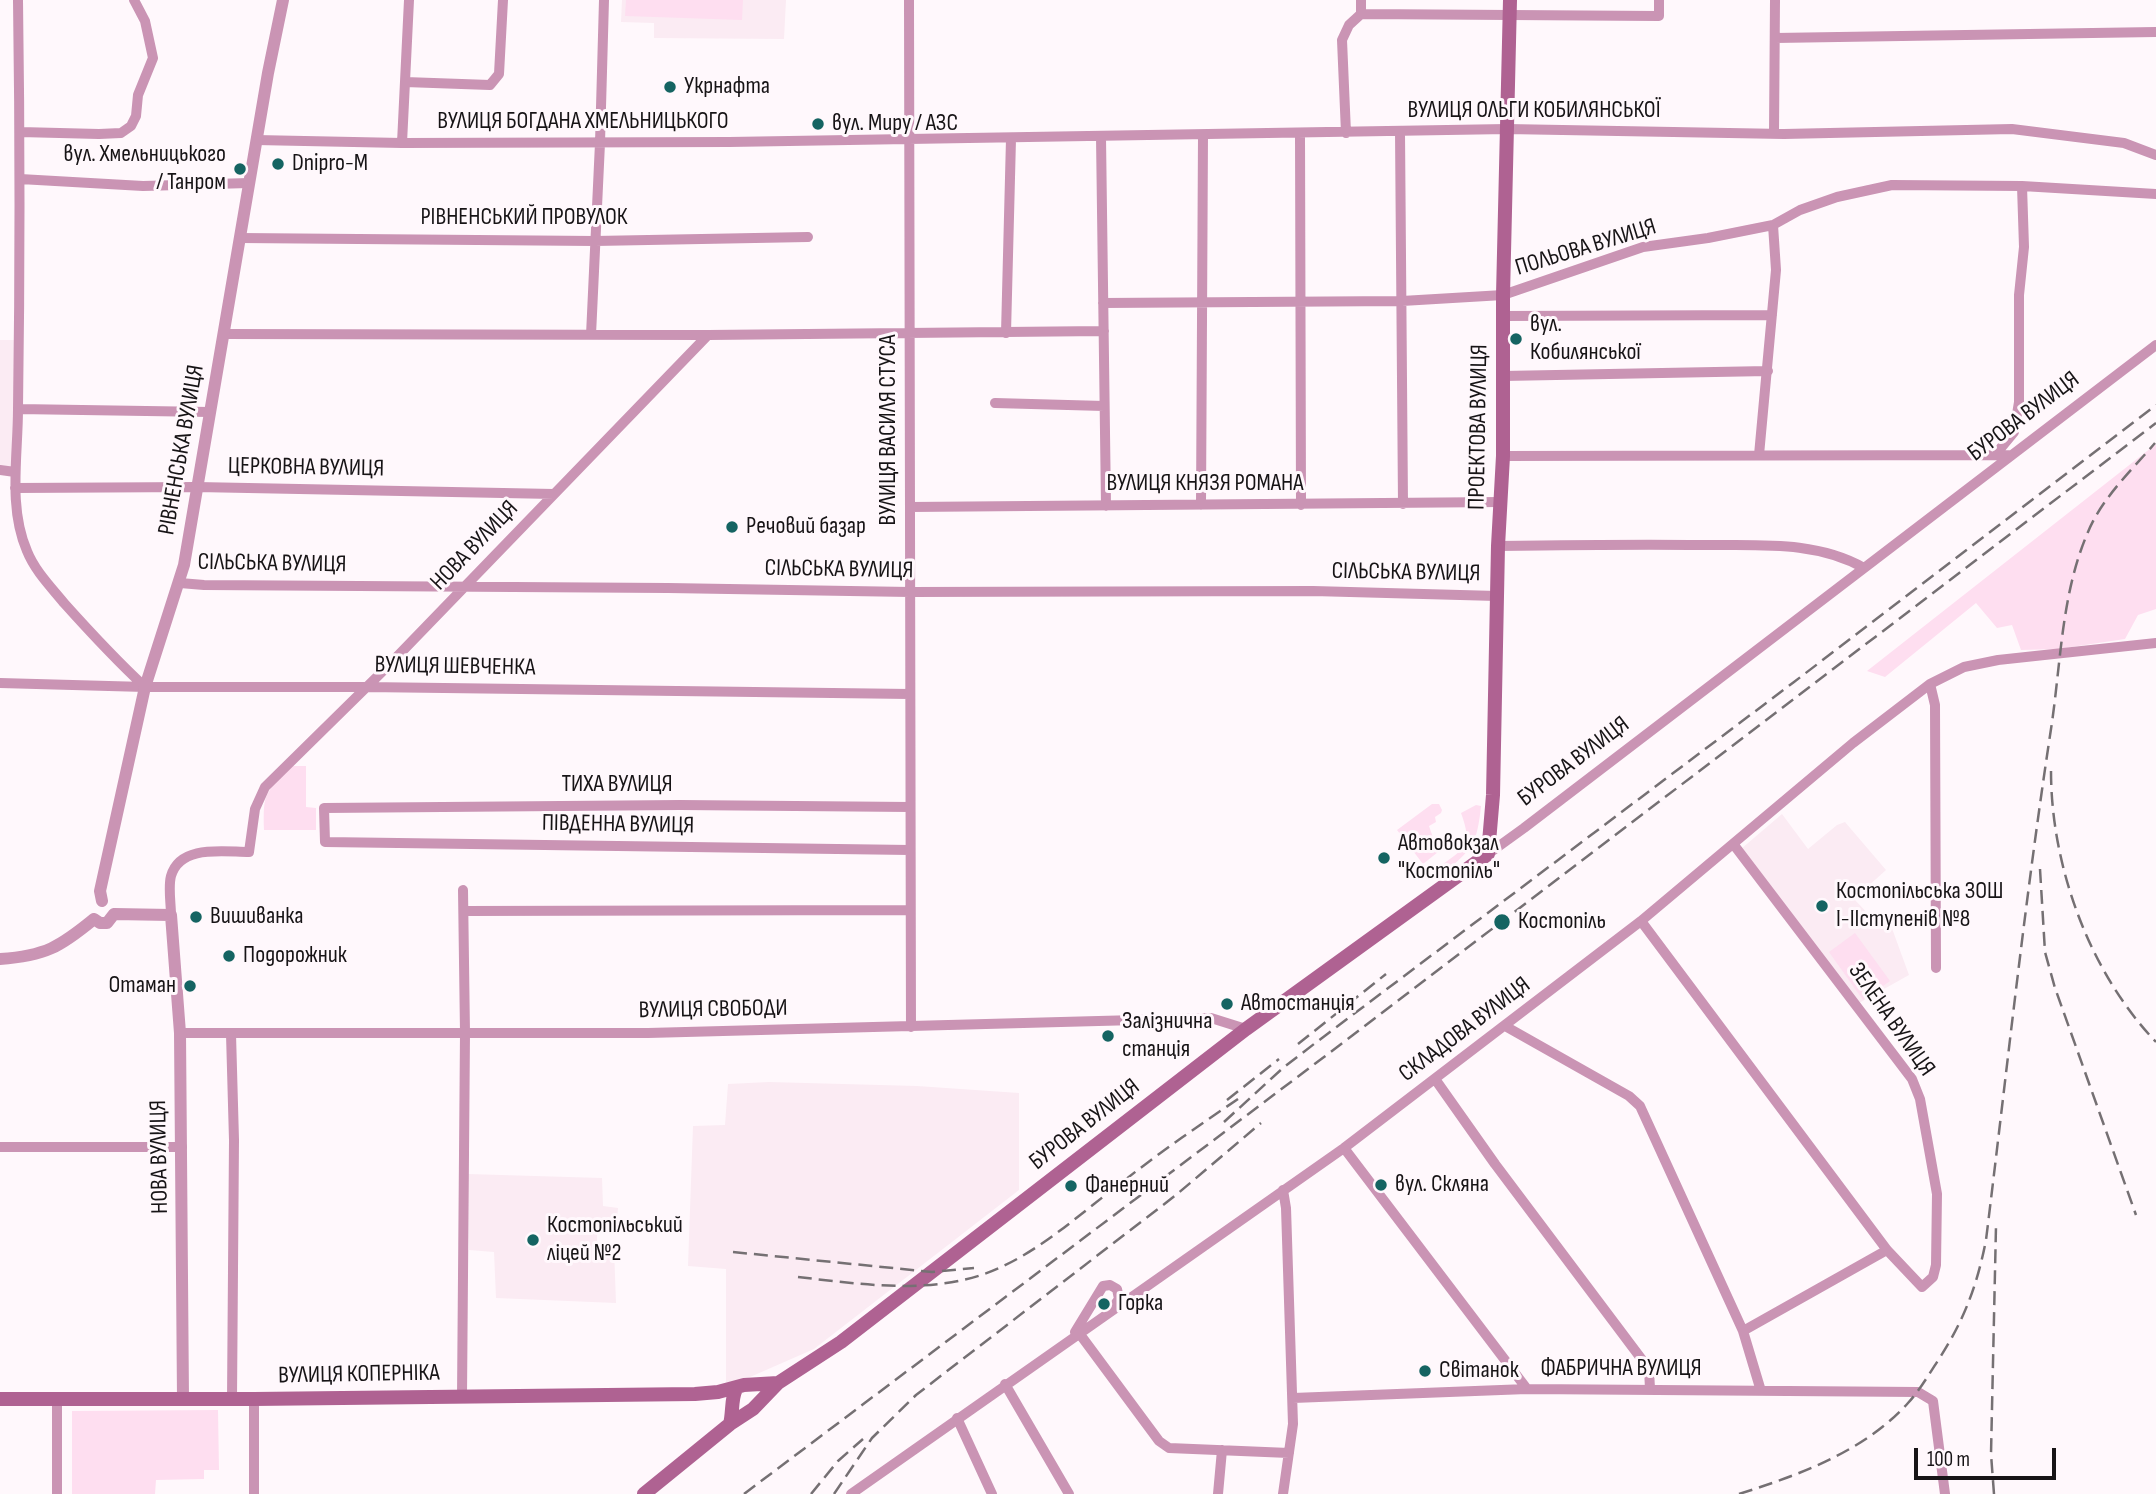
<!DOCTYPE html>
<html>
<head>
<meta charset="utf-8">
<style>
  body { margin:0 }
  #map { position:relative; width:2156px; height:1494px; overflow:hidden; background:#fff8fc; font-family:"Sofia Sans Condensed",sans-serif }
  canvas { display:block }
  .scale { position:absolute; left:1914px; top:1448px; width:142px; height:32px; box-sizing:border-box; border:4px solid #171416; border-top:0; padding-left:9px; font-size:21px; line-height:24px; white-space:nowrap; color:#171416; -webkit-text-stroke:5px #fff8fc; paint-order:stroke }
</style>
</head>
<body>
<div id="map">
<canvas width="2156" height="1494"></canvas>
<div class="scale">100 m</div>
</div>
<script>
const ctx = document.querySelector('canvas').getContext('2d');
ctx.lineJoin = 'round';
function fillPath(path, color) { ctx.fillStyle = color; ctx.fill(path, 'evenodd'); }
function stroke(path, color, width, dash) { ctx.strokeStyle = color; ctx.lineWidth = width; ctx.lineCap = dash ? 'butt' : 'round'; ctx.setLineDash(dash || []); ctx.stroke(path); }
function write(font, color, halo, rows, align = 'center') {
  ctx.font = font + ' "Sofia Sans Condensed",sans-serif'; ctx.lineWidth = 6; ctx.setLineDash([]); ctx.textBaseline = 'middle'; ctx.strokeStyle = halo; ctx.fillStyle = color; for (const [text, x, y, turn = 0] of rows) {
    ctx.save(); ctx.translate(x, y); ctx.rotate((+turn || 0) * Math.PI / 180); ctx.textAlign = isNaN(turn) ? turn : align; if (halo) ctx.strokeText(text, 0, 0); ctx.fillText(text, 0, 0); ctx.restore();
  }
}
const built = new Path2D(`
  M622,0H786L784,39L654,38V23L621,22Z
  M0,340H15V469L0,467Z
  M1782,814L1808,849L1837,825L1845,822L1886,870L1854,899L1876,922L1886,912L1909,975L1859,1003L1741,849Z
  M769,1082L917,1086L1019,1093V1190L814,1349L741,1381L726,1382V1269L688,1266L693,1126L725,1125L728,1084Z
  M468,1174L602,1178L603,1206L618,1208L616,1230L597,1233V1246L614,1248L616,1303L496,1298L494,1252L469,1250Z`);
const green = new Path2D(`
  M626,0H743L742,20L625,16Z
  M2156,444V609L2138,615L2125,639L2058,649L2021,650L2012,625L1997,628L1976,603L1885,677L1867,671Z
  M293,766H306V807L316,808V830H264C263,791 265,793 293,766Z
  M1432,804H1439L1442,810L1441,813L1435,817L1436,822L1429,826L1438,852L1423,864L1397,830Z
  M1476,805L1481,806C1477,845 1472,849 1443,874L1438,871L1439,867C1465,848 1473,846 1461,813Z
  M1855,933L1890,981L1863,1000L1829,952Z
  M218,1410L219,1470H204V1479L156,1480L155,1494H72V1411Z`);
const minor = new Path2D(`
  M18,0C20,136 20,273 18,409C18,456 8,507 27,551C35,571 51,587 64,603C90,632 116,660 145,687
  M909,0L911,1027
  M1361,14L1659,16V0
  M1775,38L2156,32
  M405,82L490,85L499,74L503,0
  M20,132L99,134L121,133L131,126L136,116L138,95L153,58L145,21L134,0
  M1400,132L1403,504
  M1300,133L1301,505
  M1346,133L1342,40L1349,25L1361,14V0
  M1774,133L1775,0
  M1101,137L1106,506
  M256,140L402,143L729,142L1507,129L1784,134L2012,129L2124,143L2156,155
  M402,143L409,0
  M20,179L143,186L249,183
  M240,238L595,241L808,237
  M1103,303L1402,301L1503,295L1643,247L1708,238L1773,225L1800,210L1837,197L1892,185L2022,186L2156,194
  M1503,316L1772,315
  M1006,333L1011,139
  M223,334L708,335
  M591,335L600,143L604,0
  M1503,376L1768,371
  M995,403L1104,406
  M18,409L210,412
  M1759,455L1776,270L1773,225
  M1995,455L2014,432L2019,402V295L2024,247L2022,186
  M1503,456L2011,455
  M0,470L15,472
  M15,488L197,487L554,494
  M1201,505L1203,135
  M910,507L1501,502
  M1498,546C1566,545 1634,544 1702,545C1757,546 1815,540 1864,568
  M180,583L204,585L668,588L910,592L1313,591L1497,596
  M0,683L145,687H366L910,694
  M1930,684L1935,705L1936,968
  M910,807L680,805L324,808L325,842L910,850
  M1488,854L1524,828L2156,345
  M464,911L910,910
  M171,915C171,904 168,887 171,876C180,844 224,852 249,852L255,809L265,787L387,667L708,335L1104,331
  M1641,921L1887,1250L1922,1287L1933,1277L1936,1265L1937,1194L1920,1099L1912,1079L1734,845
  M1505,1026L1629,1096L1640,1106L1743,1331L1761,1391
  M180,1033H648L1211,1018L1246,1029
  M231,1034L234,1140L232,1399
  M1435,1079L1495,1164L1649,1369L1650,1389
  M0,1147H182
  M1344,1148L1527,1389
  M1283,1190L1286,1208L1293,1424L1283,1494
  M1743,1331L1887,1250
  M1075,1332L1103,1286L1110,1285L1117,1289L1119,1299L1114,1306
  M1079,1333L1159,1441L1169,1448L1289,1453
  M1005,1384L1069,1494
  M462,1396L465,1033L463,890
  M1293,1398L1527,1389L1918,1392L1933,1401L1945,1494
  M57,1399V1494
  M957,1418L992,1494
  M254,1494V1399
  M851,1494L1344,1148L1641,921L1853,743L1930,684L1964,667L1998,660L2156,643
  M1218,1494L1222,1450`);
const tertiary = new Path2D(`
  M102,901L100,891L145,687L184,565L268,73L283,0
  M114,914L171,915L180,1033L183,1399
  M94,919L100,923H107L114,914
  M0,959C45,956 60,947 94,919`);
const secondary = new Path2D(`
  M0,1399H254L695,1394L718,1392L744,1385L778,1383
  M730,1424C733,1413 731,1398 736,1389
  M644,1494L730,1424L753,1409L778,1383L841,1342L1246,1029L1488,854L1493,795L1498,546L1503,456V295L1510,0`);
const rail = new Path2D(`
  M2051,771C2051,867 2090,973 2156,1042
  M2040,869L2045,952L2055,988L2136,1215
  M1298,1044L1386,974
  M1227,1100L1279,1059
  M1224,1122L1284,1067L1314,1044L1794,682L2156,405
  M733,1252L932,1272L974,1268
  M798,1277C851,1283 910,1292 963,1280C1024,1267 1073,1219 1121,1183C1159,1153 1198,1126 1238,1099
  M744,1494L1324,1057L2156,423
  M811,1494L838,1461L863,1439
  M834,1494L872,1438L916,1395L1176,1195L1261,1123
  M1739,1494C1799,1475 1865,1451 1908,1403C1920,1390 1929,1374 1939,1359C1964,1320 1977,1286 1986,1240C2007,1070 2025,899 2051,729C2061,664 2061,594 2088,532C2102,498 2131,471 2155,443
  M1994,1494L1991,1454L1996,1226`);
const markers = [
  [670,87,7,"#156462"],
  [818,124,7,"#156462"],
  [278,164,7,"#156462"],
  [240,169,7,"#156462"],
  [1516,339,7,"#156462"],
  [732,527,7,"#156462"],
  [1384,858,7,"#156462"],
  [1822,906,7,"#156462"],
  [196,917,7,"#156462"],
  [1502,922,9,"#156462"],
  [229,956,7,"#156462"],
  [190,986,7,"#156462"],
  [1227,1004,7,"#156462"],
  [1108,1036,7,"#156462"],
  [1381,1185,7,"#156462"],
  [1071,1186,7,"#156462"],
  [533,1240,7,"#156462"],
  [1104,1304,7,"#156462"],
  [1425,1371,7,"#156462"]
];
const poiNames = [
  ["Укрнафта",684,87],
  ["вул. Миру / АЗС",832,124],
  ["вул. Хмельницького",226,155,"right"],
  ["/ Танром",226,183,"right"],
  ["Dnipro-M",292,164],
  ["вул.",1530,325],
  ["Кобилянської",1530,353],
  ["Речовий базар",746,527],
  ["Автовокзал",1398,844],
  ["\"Костопіль\"",1398,872],
  ["Костопільська ЗОШ",1836,892],
  ["І-ІІступенів №8",1836,920],
  ["Вишиванка",210,917],
  ["Костопіль",1518,922],
  ["Подорожник",243,956],
  ["Отаман",176,986,"right"],
  ["Автостанція",1241,1004],
  ["Залізнична",1122,1022],
  ["станція",1122,1050],
  ["вул. Скляна",1395,1185],
  ["Фанерний",1085,1186],
  ["Костопільський",547,1226],
  ["ліцей №2",547,1254],
  ["Горка",1118,1304],
  ["Світанок",1439,1371]
];
const streetNames = [
  ["ВУЛИЦЯ ОЛЬГИ КОБИЛЯНСЬКОЇ",1534,111],
  ["ВУЛИЦЯ БОГДАНА ХМЕЛЬНИЦЬКОГО",583,122],
  ["РІВНЕНСЬКИЙ ПРОВУЛОК",524,218],
  ["ПОЛЬОВА ВУЛИЦЯ",1586,248,-17],
  ["БУРОВА ВУЛИЦЯ",2024,417,-37],
  ["ПРОЕКТОВА ВУЛИЦЯ",1479,427,-89],
  ["ВУЛИЦЯ ВАСИЛЯ СТУСА",889,430,-90],
  ["РІВНЕНСЬКА ВУЛИЦЯ",182,450,-80],
  ["ЦЕРКОВНА ВУЛИЦЯ",306,468,1],
  ["ВУЛИЦЯ КНЯЗЯ РОМАНА",1205,484],
  ["НОВА ВУЛИЦЯ",475,546,-46],
  ["СІЛЬСЬКА ВУЛИЦЯ",272,564,1],
  ["СІЛЬСЬКА ВУЛИЦЯ",839,570,1],
  ["СІЛЬСЬКА ВУЛИЦЯ",1406,573,1],
  ["ВУЛИЦЯ ШЕВЧЕНКА",455,667,1],
  ["БУРОВА ВУЛИЦЯ",1574,762,-37],
  ["ТИХА ВУЛИЦЯ",617,785],
  ["ПІВДЕННА ВУЛИЦЯ",618,825,1],
  ["ВУЛИЦЯ СВОБОДИ",713,1010,-1],
  ["ЗЕЛЕНА ВУЛИЦЯ",1891,1020,55],
  ["СКЛАДОВА ВУЛИЦЯ",1465,1030,-37],
  ["БУРОВА ВУЛИЦЯ",1085,1125,-38],
  ["НОВА ВУЛИЦЯ",160,1157,-91],
  ["ФАБРИЧНА ВУЛИЦЯ",1621,1369],
  ["ВУЛИЦЯ КОПЕРНІКА",359,1375,-1]
];
fillPath(built, '#fbebf3');
fillPath(green, '#fedef0');
stroke(minor, '#ca94b4', 10);
stroke(tertiary, '#ca94b4', 12);
stroke(secondary, '#af6292', 14);
stroke(rail, '#757073', 2.5, [14, 7]);
for (const [x, y, r, color] of markers) { const dot = new Path2D(); dot.arc(x, y, r, 0, 2 * Math.PI); ctx.fillStyle = color; ctx.fill(dot); stroke(dot, '#fff8fc', 2.5); }
write('24px', '#171416', '#fff8fc', poiNames, 'left');
write('24px', '#171416', '#fff8fc', streetNames);
</script>
</body>
</html>
